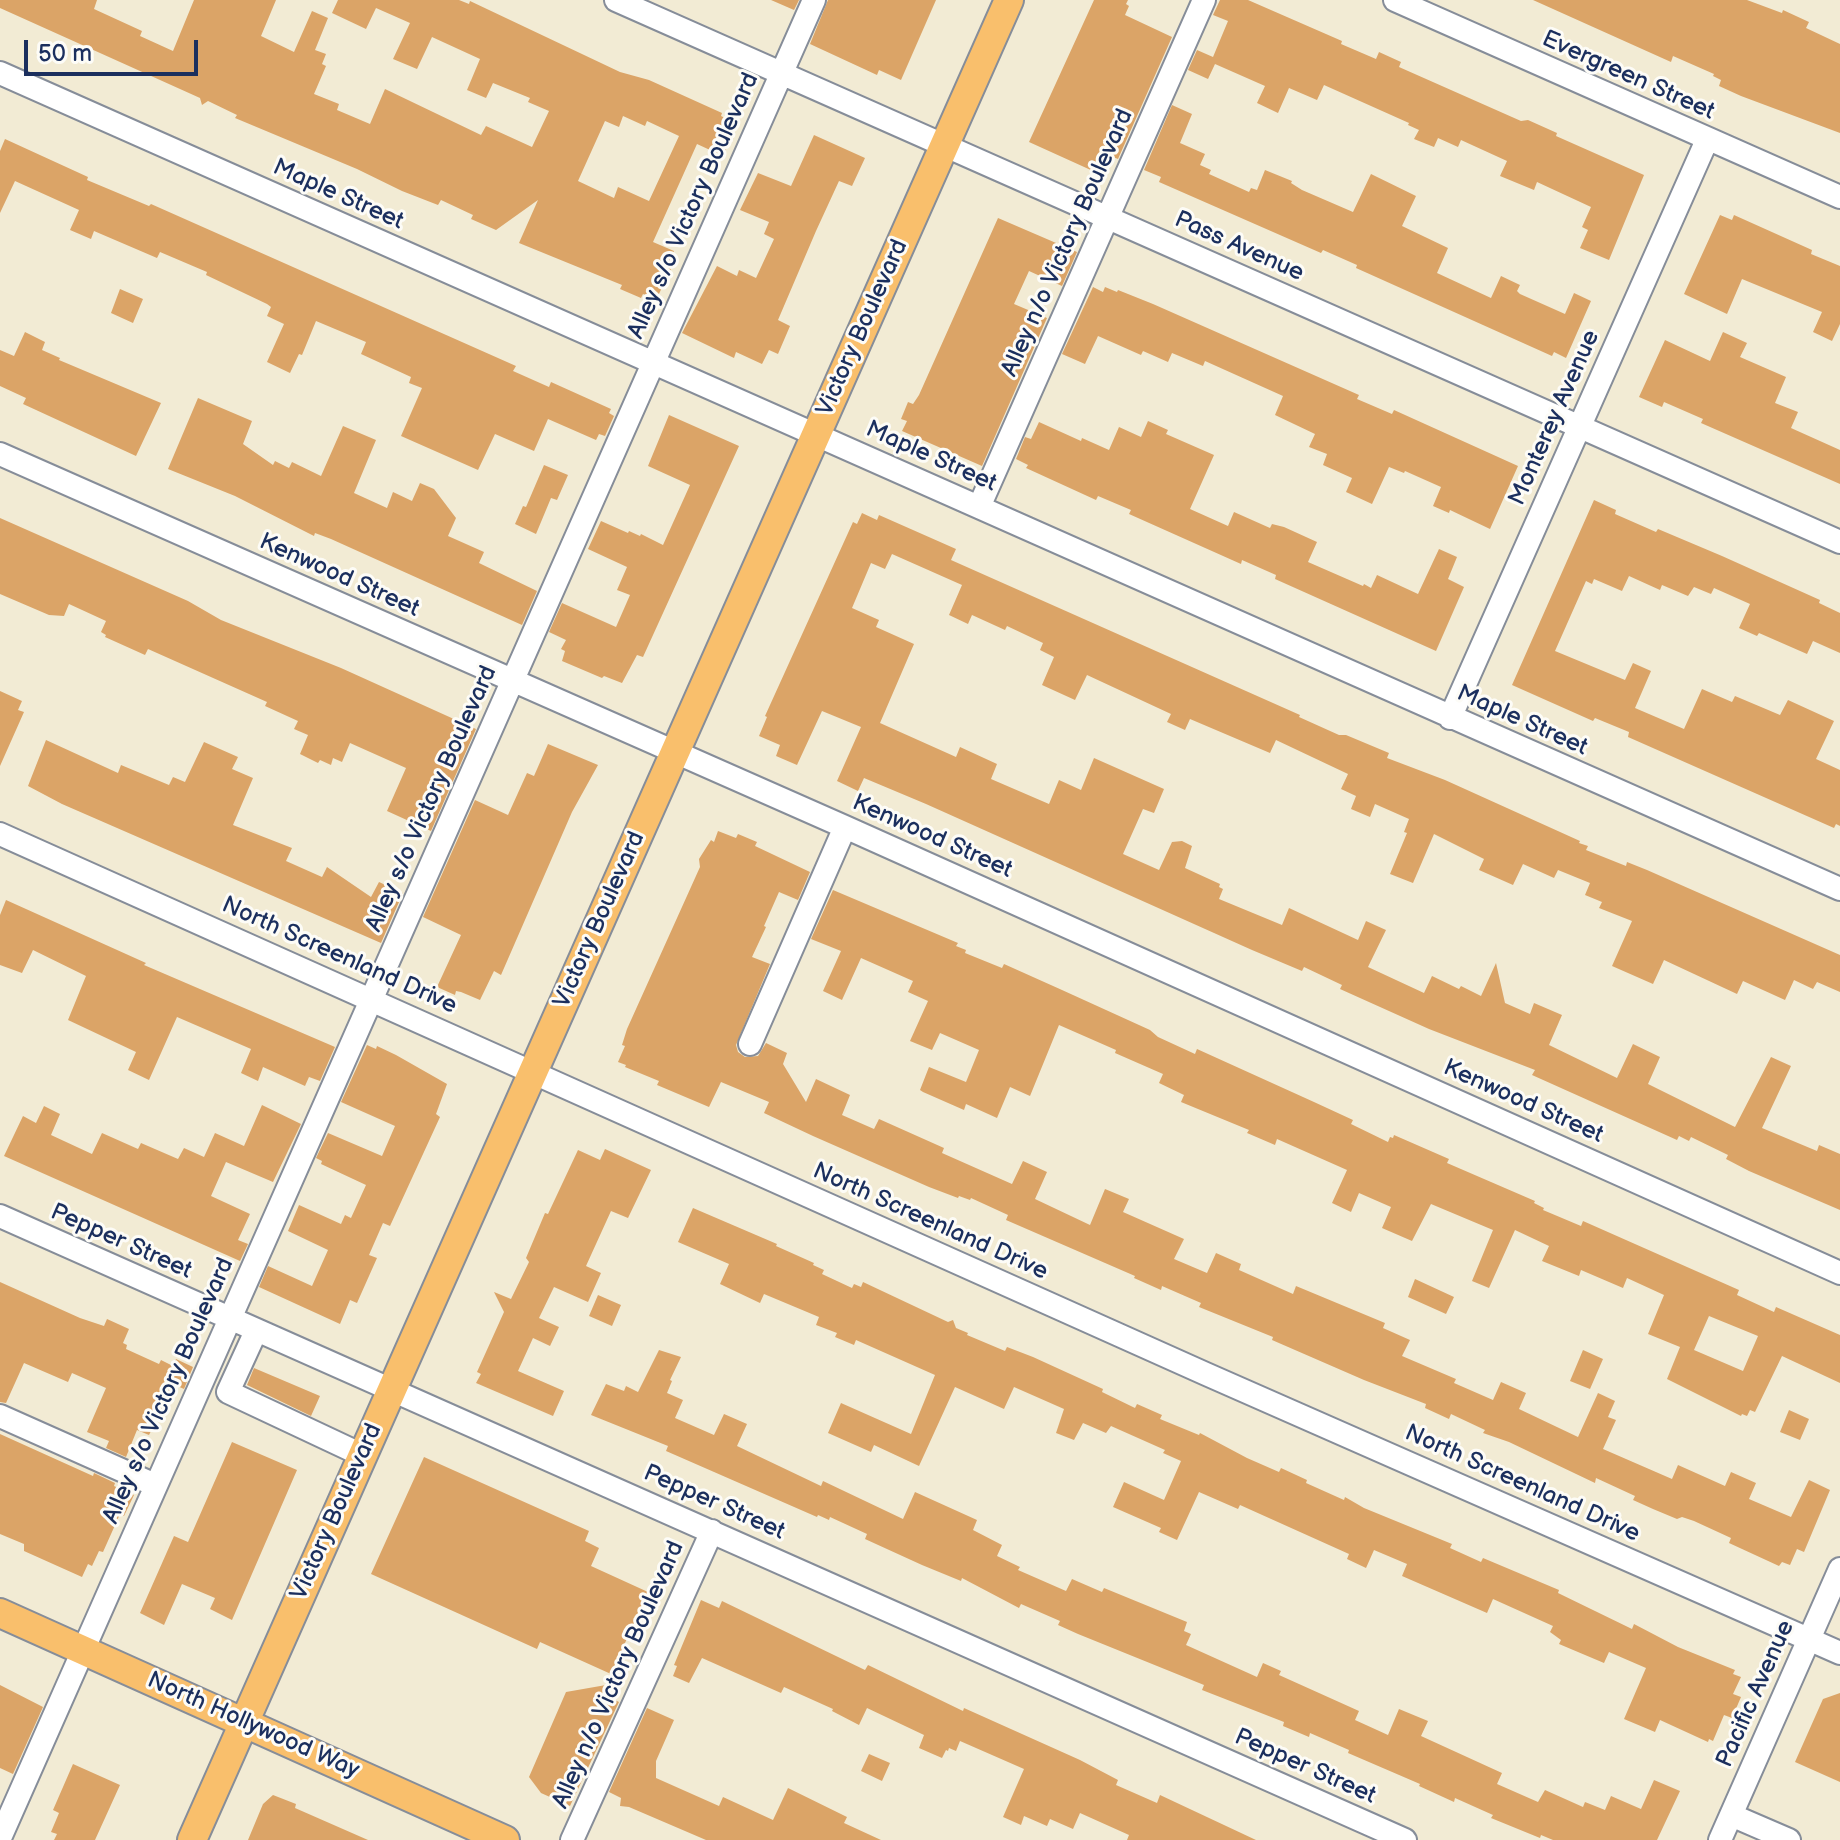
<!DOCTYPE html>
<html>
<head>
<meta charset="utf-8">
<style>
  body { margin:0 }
  #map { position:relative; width:1840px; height:1840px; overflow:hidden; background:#f2ebd4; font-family:"Balsamiq Sans",sans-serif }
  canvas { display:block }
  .scale { position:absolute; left:24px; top:40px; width:174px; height:36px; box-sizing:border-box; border:4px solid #1b2f5e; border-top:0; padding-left:10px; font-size:24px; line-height:28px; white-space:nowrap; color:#1b2f5e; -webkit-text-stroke:6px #fdfcf7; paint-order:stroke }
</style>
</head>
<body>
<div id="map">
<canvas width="1840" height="1840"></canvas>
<div class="scale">50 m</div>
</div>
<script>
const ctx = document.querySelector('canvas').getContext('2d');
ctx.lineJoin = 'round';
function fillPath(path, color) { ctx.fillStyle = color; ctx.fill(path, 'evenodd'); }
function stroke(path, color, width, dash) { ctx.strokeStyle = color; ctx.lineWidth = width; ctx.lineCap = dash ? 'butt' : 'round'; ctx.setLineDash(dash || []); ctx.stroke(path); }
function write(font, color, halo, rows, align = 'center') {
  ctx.font = font + ' "Balsamiq Sans",sans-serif'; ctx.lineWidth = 6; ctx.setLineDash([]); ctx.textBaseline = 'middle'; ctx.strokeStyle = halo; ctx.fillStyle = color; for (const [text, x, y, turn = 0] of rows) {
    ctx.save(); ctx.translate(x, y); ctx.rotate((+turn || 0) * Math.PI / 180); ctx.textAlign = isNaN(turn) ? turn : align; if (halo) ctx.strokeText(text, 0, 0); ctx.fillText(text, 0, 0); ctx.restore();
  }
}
const building = new Path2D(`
  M0,0H97L94,9L142,31L140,36L173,51L194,0H276L261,36L294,52L312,11L328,18L315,50L326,54L322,64L326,66L314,94L339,104L337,110L370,124L385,89L481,135L486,126L532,147L549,111L528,102L530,98L493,83L486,98L467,90L480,59L432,37L417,69L393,59L410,23L376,8L366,29L332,13L338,0H459L469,4L470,1L620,72L649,80L722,113L721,116L737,124L723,156L697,144L653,242L674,251L667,267L671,269L656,300L643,294L641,298L620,289L622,285L519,243L538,200L496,230L471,219L473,215L441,200L438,205L402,191L357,169L235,118L237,115L208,101L202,105L200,98L0,8ZM623,116L645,126L647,121L679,136L649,201L618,187L614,198L578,181L605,121L619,127Z
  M771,0H799L794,10Z
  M828,0H936L901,80L879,70L877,75L810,44Z
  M1094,0H1128L1126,4L1129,6L1125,15L1172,37L1118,159L1113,157L1104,176L1029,142Z
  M1220,0H1248L1342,41L1341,44L1376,59L1379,52L1401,62L1399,67L1521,121L1528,120L1557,133L1556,136L1644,175L1609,260L1580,248L1588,230L1582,227L1591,207L1537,182L1534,190L1500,176L1507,161L1461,140L1458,147L1438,138L1434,147L1414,139L1419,130L1408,125L1409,123L1324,85L1317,100L1289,88L1278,113L1257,103L1265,86L1215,64L1208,79L1188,70L1197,50L1213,57L1228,21L1213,15Z
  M1533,0H1747L1782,13L1783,10L1809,22L1806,28L1840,44V133L1741,96L1719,86L1721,80L1713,76L1714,74L1673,56L1671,62Z
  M1172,105L1192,114L1180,143L1205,154L1200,165L1211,170L1209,174L1249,192L1251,188L1257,190L1265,170L1292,181L1291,183L1302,190L1353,212L1371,174L1416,196L1402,226L1448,248L1437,273L1491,298L1501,276L1520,285L1517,291L1520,294L1565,314L1574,293L1591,301L1566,358L1554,352L1552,356L1356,268L1357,265L1323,250L1321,253L1159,182L1161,177L1144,170Z
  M814,135L865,158L852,186L839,181L816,231L778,320L790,326L778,354L769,350L762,364L736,352L734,358L682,333L717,266L737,276L739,270L756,278L774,239L764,234L769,222L740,210L758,173L791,186Z
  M5,139L88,177L87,180L149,206L151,204L516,366L513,371L549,387L551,382L611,409L609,413L614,416L605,436L599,434L596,440L548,419L534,451L495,434L478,470L401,436L422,388L409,383L411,377L361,354L366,342L316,321L302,355L299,354L290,373L267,362L284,324L267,316L271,307L267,304L206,275L207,272L160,252L157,258L94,231L91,239L70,230L79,210L15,181L0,213V151Z
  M1720,215L1732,220L1734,215L1812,250L1811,254L1840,266V324L1832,341L1813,332L1822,312L1742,279L1727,314L1684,294Z
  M998,218L1077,252L1062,286L1029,271L1014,304L1047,318L982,466L902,431L907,421L901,419L908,402L913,404L919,395Z
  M1093,287L1103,292L1105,287L1117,292L1118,290L1153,304L1359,395L1357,399L1392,414L1394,410L1518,466L1490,529L1450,510L1449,513L1433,506L1441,487L1405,471L1404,473L1389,467L1372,504L1346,492L1352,478L1323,465L1327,454L1309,447L1315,434L1275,415L1283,396L1205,361L1203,366L1172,353L1168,362L1143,351L1141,355L1098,336L1085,364L1062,354Z
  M120,289L143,299L133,323L111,313Z
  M25,332L45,342L42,350L60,358L59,360L161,403L136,456L23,404L26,398L0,386V350L14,356Z
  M1723,332L1747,343L1740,357L1786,377L1775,403L1798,412L1791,428L1840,450V484L1701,423L1703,419L1664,402L1662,407L1639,397L1665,340L1710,361Z
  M198,398L252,421L243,444L273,465L275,461L289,468L292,462L321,476L343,426L376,440L354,493L387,508L393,492L412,501L420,483L434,489L456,518L448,536L484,552L479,563L537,591L522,625L331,539L315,533L314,536L235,496L168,469Z
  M669,415L739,446L643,657L637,655L622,683L604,676L602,678L562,661L565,651L561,649L566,640L549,632L562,603L616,627L630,595L617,590L627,567L588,549L601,521L628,533L629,531L640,536L641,534L663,545L690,485L648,466Z
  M1148,421L1168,430L1166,434L1214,455L1190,509L1228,526L1234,512L1270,528L1272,524L1284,527L1317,542L1308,562L1363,586L1364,584L1371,588L1377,575L1418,594L1439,549L1457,557L1448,579L1464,587L1436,651L1275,579L1276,575L1242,560L1241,564L1129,514L1131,510L1098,496L1096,500L1026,468L1028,465L1016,459L1025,437L1031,439L1039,422L1081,441L1082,438L1109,450L1119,427L1141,437Z
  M544,465L568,475L557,500L551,498L536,534L515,524L523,506L526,507Z
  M1594,500L1616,510L1615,514L1656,532L1658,529L1722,556L1820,600L1819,603L1840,613V653L1813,641L1807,654L1759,633L1757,636L1739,628L1750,604L1714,588L1711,594L1694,587L1688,596L1662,585L1660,590L1629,576L1622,591L1594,579L1592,584L1586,581L1555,651L1625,680L1633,663L1651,671L1635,708L1684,729L1702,689L1732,702L1735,696L1780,715L1788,700L1834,721L1816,759L1840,770V826L1836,824L1834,828L1628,737L1629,732L1595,718L1593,721L1512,685Z
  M862,513L877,520L879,515L956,549L951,560L1300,715L1299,717L1339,735H1346L1389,753L1387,758L1445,780L1580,841L1579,843L1588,846L1586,850L1626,866L1627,862L1647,870L1840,955V992L1817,982L1813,989L1794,980L1785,1000L1743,981L1737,994L1664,960L1653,984L1612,966L1632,921L1599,908L1602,902L1585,895L1590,883L1558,870L1554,878L1523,864L1513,885L1479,870L1484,859L1434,834L1413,883L1390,874L1407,833L1404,832L1409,819L1375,804L1370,817L1351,809L1356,796L1341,789L1348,774L1276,740L1270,753L1190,719L1185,730L1167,722L1171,714L1087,675L1075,700L1042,685L1054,657L1040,650L1043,643L1007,626L1005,630L972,615L968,624L949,615L962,585L892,554L885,569L871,563L852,608L879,620L876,627L914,644L880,723L956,757L960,747L997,764L991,779L1049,804L1059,780L1081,790L1094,758L1164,789L1154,813L1143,809L1123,854L1159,870L1172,842L1182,841L1192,846L1185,868L1220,884L1219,887L1223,889L1219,899L1282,925L1289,908L1358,940L1366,921L1386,930L1368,967L1424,993L1432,976L1459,989L1461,986L1481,996L1496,963L1505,1003L1530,1014L1534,1003L1562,1015L1549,1045L1617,1078L1633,1044L1660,1057L1648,1084L1735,1127L1771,1057L1791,1066L1762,1128L1817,1151L1819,1145L1840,1154V1210L1749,1171L1726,1159L1728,1155L1691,1137L1689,1141L1679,1136L1677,1140L1532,1075L1535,1070L1429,1029L1340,989L1342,985L1304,967L1302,971L1252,950L926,804L864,778L858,791L837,781L861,727L822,711L797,765L776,756L780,745L759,736L767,717L765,716L853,522L857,524Z
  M0,518L188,601L221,620L341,668L476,729L431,831L387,811L406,768L350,743L342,762L333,758L331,765L320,760L318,763L300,754L308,735L294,729L298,721L265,706L267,702L148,649L145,655L105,637L106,635L101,632L106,621L69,604L64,616L49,615L0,594Z
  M0,691L22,701L18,710L24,712L0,766Z
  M46,740L118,773L121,765L169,785L173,777L185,782L204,742L238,757L232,769L253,778L233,825L292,848L286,861L322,877L327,867L371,897L379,882L403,893L381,943L62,804L28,786Z
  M548,744L598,765L572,812L501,975L494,971L480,1000L461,992L456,991L455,995L437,987L461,935L423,917L475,800L508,815L527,773L534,776Z
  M718,831L736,838L738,834L757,842L755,846L810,872L798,900L779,892L764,926L766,927L752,957L770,964L736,1045L738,1052L745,1057L758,1056L766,1043L787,1053L783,1064L806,1102L816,1079L850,1095L842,1115L874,1129L879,1119L944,1148L942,1153L1012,1184L1023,1161L1047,1172L1035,1199L1090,1225L1105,1189L1129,1199L1123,1212L1184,1239L1174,1259L1207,1273L1216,1253L1241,1264L1239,1270L1293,1294L1296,1286L1385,1323L1383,1328L1410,1340L1402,1356L1456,1379L1454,1383L1493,1400L1501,1382L1526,1393L1519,1409L1578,1437L1598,1393L1615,1401L1608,1417L1616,1420L1603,1449L1672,1479L1678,1465L1725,1486L1731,1472L1756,1483L1749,1499L1791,1517L1809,1480L1830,1490L1804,1552L1797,1549L1790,1565L1782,1562L1779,1566L1729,1543L1731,1538L1694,1521L1682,1517L1677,1519L1653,1509L1633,1500L1635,1496L1596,1478L1595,1483L1509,1442L1483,1433L1485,1430L1451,1414L1449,1419L1425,1408L1426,1404L1364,1380L1272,1340L1273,1337L1199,1307L1201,1303L1162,1286L1161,1290L1134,1278L1135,1276L1006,1220L1008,1215L971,1198L970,1200L959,1196L958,1198L929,1187L813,1136L764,1113L769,1102L721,1082L709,1107L657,1085L659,1081L625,1067L626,1065L618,1062L625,1046L622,1045L627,1029L700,867L699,859L711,840L714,842Z
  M833,890L958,943L956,946L966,950L965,953L1002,968L1004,964L1062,990L1150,1030L1158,1037L1195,1054L1197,1049L1314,1102L1353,1120L1351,1124L1388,1142L1390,1137L1393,1138L1394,1135L1449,1159L1447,1163L1535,1201L1534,1203L1544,1208L1543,1210L1581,1226L1583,1221L1739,1290L1737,1295L1774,1312L1776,1307L1840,1335V1383L1782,1356L1755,1412L1750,1410L1747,1416L1742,1414L1741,1416L1667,1379L1680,1347L1648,1334L1664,1295L1627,1278L1623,1288L1581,1270L1579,1276L1542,1261L1549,1246L1515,1230L1489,1288L1472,1281L1493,1230L1431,1204L1412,1241L1382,1228L1391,1207L1359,1193L1351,1212L1332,1203L1347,1170L1277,1139L1275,1145L1247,1133L1249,1130L1181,1102L1184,1095L1159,1083L1163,1074L1115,1053L1116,1050L1059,1025L1030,1096L1010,1087L997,1118L966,1104L964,1110L923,1092L920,1090L929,1067L966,1082L979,1050L940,1033L932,1050L910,1041L928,1001L908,992L913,981L861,958L842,1000L823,991L841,951L811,939ZM1709,1316L1758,1336L1743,1371L1694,1350Z
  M6,900L146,963L144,965L335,1047L320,1081L309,1077L305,1086L263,1067L258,1081L241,1073L251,1049L177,1017L149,1080L128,1070L136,1052L68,1020L86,976L33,950L22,973L0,965V915Z
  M367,1045L376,1049L377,1046L396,1055L447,1084L436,1114L440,1117L390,1226L383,1223L369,1255L377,1258L357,1303L350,1300L340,1324L259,1287L268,1266L312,1286L328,1250L288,1231L299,1205L341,1224L345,1215L351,1218L366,1185L321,1164L322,1161L316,1158L328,1133L382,1156L395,1126L341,1102Z
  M262,1105L301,1124L273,1182L226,1162L211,1196L250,1214L238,1240L248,1244L240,1261L4,1156L23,1116L36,1123L44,1106L60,1114L51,1135L92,1154L102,1133L138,1149L141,1143L178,1159L184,1148L204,1157L215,1133L244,1146Z
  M605,1149L651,1170L628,1218L611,1211L586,1266L601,1273L588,1302L554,1287L539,1318L559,1327L550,1346L533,1338L518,1371L564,1391L553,1416L476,1383L481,1374L477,1372L504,1312L494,1292L511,1299L529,1262L526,1258L545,1213L548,1214L578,1150L600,1160Z
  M693,1208L777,1244L776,1246L814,1263L813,1265L824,1270L822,1274L852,1288L854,1284L861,1287L863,1282L948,1322L953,1320L956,1328L968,1333L967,1335L1005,1351L1007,1347L1033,1357L1103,1389L1102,1392L1135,1408L1137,1404L1162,1415L1160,1419L1199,1435L1200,1433L1247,1458L1279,1472L1281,1468L1307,1480L1306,1483L1344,1500L1345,1497L1364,1508L1452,1544L1450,1548L1481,1562L1483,1558L1559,1590L1558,1593L1632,1629L1634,1624L1678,1647L1735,1670L1733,1674L1741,1677L1733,1694L1741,1697L1732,1718L1724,1715L1713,1741L1709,1739L1708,1742L1660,1720L1655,1732L1624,1719L1646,1668L1609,1652L1604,1663L1559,1644L1561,1640L1550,1632L1553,1626L1493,1599L1487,1613L1402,1576L1407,1564L1374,1550L1366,1568L1347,1559L1349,1554L1240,1505L1238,1509L1199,1492L1177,1540L1159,1532L1161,1528L1113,1507L1124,1482L1164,1500L1181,1461L1163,1453L1165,1450L1111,1426L1106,1433L1083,1423L1074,1440L1056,1433L1064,1409L1014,1387L1004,1409L955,1387L919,1466L874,1445L871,1452L828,1433L841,1403L911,1434L935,1375L856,1340L854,1345L835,1337L837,1333L816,1325L819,1317L764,1294L760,1303L720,1284L729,1264L678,1242Z
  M1415,1279L1454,1297L1446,1314L1408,1297Z
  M0,1282L80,1318L104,1326L107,1319L129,1329L123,1343L127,1345L126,1349L159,1364L161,1360L173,1366L176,1359L193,1367L184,1389L175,1385L171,1391L149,1435L137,1430L126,1457L106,1448L109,1441L87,1432L106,1388L72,1373L68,1382L24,1363L6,1403L0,1402Z
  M598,1295L621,1305L612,1326L589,1316Z
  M659,1350L681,1357L670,1380L672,1381L667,1393L683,1400L675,1418L714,1435L724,1414L747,1424L737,1446L821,1486L823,1481L903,1519L915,1492L977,1520L973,1530L1002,1545L997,1556L1020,1567L1018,1570L1066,1591L1072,1579L1102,1592L1104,1588L1187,1622L1184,1631L1191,1634L1186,1645L1257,1677L1263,1663L1281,1671L1279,1675L1359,1711L1355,1720L1388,1735L1399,1709L1428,1721L1421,1736L1502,1773L1497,1784L1538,1802L1545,1790L1583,1807L1585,1802L1605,1810L1611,1796L1641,1809L1654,1780L1680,1791L1657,1840H1553L1541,1835L1540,1838L1491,1818L1493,1815L1455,1798L1454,1802L1419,1786L1420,1784L1348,1753L1349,1750L1310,1733L1309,1737L1283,1726L1284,1722L1202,1690L1204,1685L1078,1634L1058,1625L1060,1621L1021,1604L1019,1608L962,1578L961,1581L922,1565L865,1539L867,1534L830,1517L829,1520L818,1515L817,1517L666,1451L668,1446L591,1415L606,1384L624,1391L626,1386L638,1392Z
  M1583,1350L1603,1359L1590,1389L1570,1381Z
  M254,1368L320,1396L311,1416L247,1385Z
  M1789,1410L1809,1419L1800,1440L1780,1432Z
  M0,1434L93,1476L94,1473L115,1483L114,1486L134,1495L124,1516L120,1514L103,1552L99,1551L92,1566L88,1564L82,1577L24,1551V1544L0,1534Z
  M232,1442L297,1470L232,1620L210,1609L215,1598L182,1584L164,1625L140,1613L174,1536L188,1542Z
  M424,1457L589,1531L585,1541L599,1548L591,1566L648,1592L611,1674L540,1642L537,1649L371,1574Z
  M701,1600L719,1608L722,1601L865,1670L868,1665L963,1711L964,1708L1080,1760L1118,1780L1116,1785L1157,1803L1160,1795L1256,1840H1127L1129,1835L1080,1813L1073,1829L1050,1819L1047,1826L1024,1816L1021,1825L1003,1817L1024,1769L960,1741L956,1751L949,1748L948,1751L946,1750L942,1758L919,1748L924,1735L867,1708L859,1725L832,1711L833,1709L784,1687L781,1693L702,1658L689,1683L673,1676L677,1666L674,1665Z
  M0,1685L43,1707L13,1774L0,1768Z
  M606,1685L602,1694L619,1702L570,1806L541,1793L529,1777L566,1692Z
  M1840,1693V1782L1795,1762L1823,1699Z
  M647,1708L674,1720L656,1761V1778L719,1806L723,1797L773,1820L788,1788L847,1817L844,1823L881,1840H706L629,1807L620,1806L621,1798L609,1792Z
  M869,1754L890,1763L882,1781L861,1771Z
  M73,1764L120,1785L95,1840H54L57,1834L51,1832L59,1813L53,1810Z
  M273,1795L296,1804L295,1808L368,1840H248L263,1804Z`);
const minor = new Path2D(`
  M616,0L1840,542
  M1395,0L1840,197
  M0,73L1840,889
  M0,454L845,827L1840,1273
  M979,507L1204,0
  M1450,718L1707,140
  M0,834L1206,1374L1840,1653
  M750,1044L845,827
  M0,1216L1405,1840
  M256,1331L228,1392L362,1455
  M0,1416L155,1485
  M1731,1815L1789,1840
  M0,1838L814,0
  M572,1840L712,1531
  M1720,1840L1840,1569`);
const major = new Path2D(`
  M0,1613L505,1840
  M192,1840L1009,0`);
const streetNames = [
  ["Evergreen Street",1628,76,24],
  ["Maple Street",338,195,24],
  ["Alley s/o Victory Boulevard",694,206,-66],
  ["Alley n/o Victory Boulevard",1068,243,-66],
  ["Pass Avenue",1239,247,24],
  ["Victory Boulevard",863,328,-66],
  ["Monterey Avenue",1555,418,-66],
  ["Maple Street",931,457,24],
  ["Kenwood Street",339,576,24],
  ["Maple Street",1522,721,24],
  ["Alley s/o Victory Boulevard",432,799,-66],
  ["Kenwood Street",932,837,24],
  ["Victory Boulevard",600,920,-66],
  ["North Screenland Drive",339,956,24],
  ["Kenwood Street",1523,1102,24],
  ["North Screenland Drive",930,1222,24],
  ["Pepper Street",121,1242,24],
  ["Alley s/o Victory Boulevard",169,1391,-66],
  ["North Screenland Drive",1522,1484,24],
  ["Pepper Street",714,1503,24],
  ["Victory Boulevard",337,1512,-66],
  ["Alley n/o Victory Boulevard",619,1675,-66],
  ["Pacific Avenue",1756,1694,-66],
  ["North Hollywood Way",253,1726,24],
  ["Pepper Street",1305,1767,24]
];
fillPath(building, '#dba467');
stroke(minor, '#868d99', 26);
stroke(major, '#868d99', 32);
stroke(minor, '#fff', 22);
stroke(major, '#f9bf6c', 28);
write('24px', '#1b2f5e', '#fdfcf7', streetNames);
</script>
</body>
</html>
